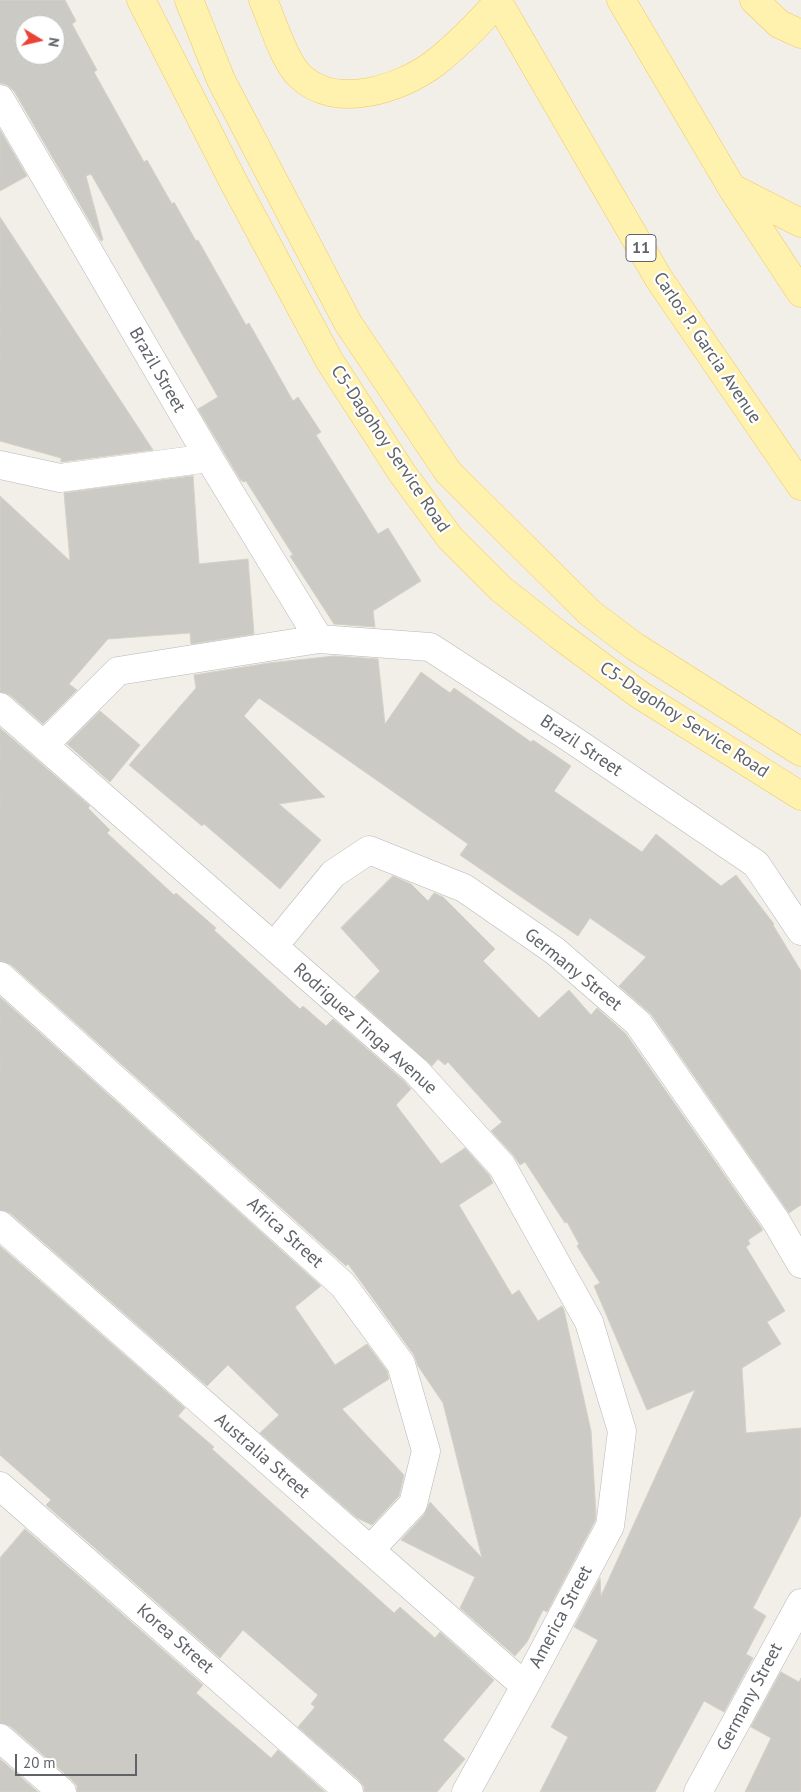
<!DOCTYPE html>
<html>
<head>
<meta charset="utf-8">
<style>
  body { margin:0 }
  #map { position:relative; width:801px; height:1792px; overflow:hidden; background:#f1efe8; font-family:"PT Sans",sans-serif }
  canvas { display:block }
  .north { position:absolute; left:15px; top:15px; width:50px; height:50px; box-sizing:border-box; background:#fff; border:1px solid #bfc1c3; border-radius:50%; rotate:99deg; font-size:14px; font-weight:700; line-height:20px; text-align:center; color:#5f6368 }
  .north::after { content:''; display:block; margin:auto; width:18px; height:22px; background:#ea4335; clip-path:polygon(50% 0,100% 100%,50% 72%,0 100%) }
  .scale { position:absolute; left:15px; top:1754px; width:122px; height:22px; box-sizing:border-box; border:2px solid #5f6368; border-top:0; padding-left:6px; font-size:15px; line-height:18px; white-space:nowrap; color:#5f6368; -webkit-text-stroke:4px #fff; paint-order:stroke }
</style>
</head>
<body>
<div id="map">
<canvas width="801" height="1792"></canvas>
<div class="north">N</div>
<div class="scale">20 m</div>
</div>
<script>
const ctx = document.querySelector('canvas').getContext('2d');
ctx.lineJoin = 'round';
function fillPath(path, color) { ctx.fillStyle = color; ctx.fill(path, 'evenodd'); }
function stroke(path, color, width, dash) { ctx.strokeStyle = color; ctx.lineWidth = width; ctx.lineCap = dash ? 'butt' : 'round'; ctx.setLineDash(dash || []); ctx.stroke(path); }
function write(font, color, halo, rows, align = 'center') {
  ctx.font = font + ' "PT Sans",sans-serif'; ctx.lineWidth = 4.5; ctx.setLineDash([]); ctx.textBaseline = 'middle'; ctx.strokeStyle = halo; ctx.fillStyle = color; for (const [text, x, y, turn = 0] of rows) {
    ctx.save(); ctx.translate(x, y); ctx.rotate((+turn || 0) * Math.PI / 180); ctx.textAlign = isNaN(turn) ? turn : align; if (halo) ctx.strokeText(text, 0, 0); ctx.fillText(text, 0, 0); ctx.restore();
  }
}
const building = new Path2D(`
  M0,0H65L76,21L72,24L97,70L94,72L144,162L147,160L172,204L174,202L196,241L198,240L246,325L249,323L293,401L298,397L321,432L316,435L378,534L388,528L421,581L373,611L375,627L334,624L290,556L293,555L246,481L243,482L241,479V481L198,409L218,397L91,174L86,176L103,240L101,241L14,91L7,85L0,83ZM25,25H55V55H25Z
  M0,130L27,176L0,191Z
  M0,217L153,450L61,462V458L0,441Z
  M193,476L199,564L248,559L254,634L191,644L190,633L108,639L69,684L77,690L43,724L10,695L0,692V496L70,561L64,493Z
  M335,656L378,659L385,724L421,672L450,693L454,688L531,742L533,740L571,766L554,791L642,852L656,834L721,886L736,875L774,924L773,925L801,971V1205L789,1213L651,1014L619,986L646,957L590,918L578,936L460,855L468,844L259,698L244,716L325,797L279,804L321,840L280,889L204,824L202,826L129,765L196,688L194,675L269,663Z
  M100,711L140,745L110,782L67,744Z
  M0,728L90,806L88,808L110,830L107,833L174,895L176,893L216,928L214,930L300,1009L303,1006L326,1026L333,1019L405,1082L411,1089L396,1105L441,1164L465,1148L489,1175L493,1183L459,1205L512,1295L519,1290L538,1321L562,1306L564,1310L591,1431L596,1514L595,1521L547,1612L543,1610L527,1642L515,1656L460,1608L475,1577L401,1540L424,1515L430,1502L482,1558L443,1403L418,1366L414,1355L348,1264L346,1266L10,964L0,961Z
  M393,876L411,884L428,901L434,893L443,897L495,949L483,961L539,1018L569,990L591,1015L597,1008L626,1034L763,1230L748,1240L750,1244L746,1247L785,1311L767,1322L781,1344L742,1368L746,1433L801,1428V1515L753,1608L766,1616L746,1654L753,1658L724,1712L704,1701L655,1792H540L568,1737L551,1727L598,1640L574,1627L600,1578L601,1596L695,1390L647,1410L594,1286L600,1283L577,1246L579,1244L567,1222L565,1223L525,1162L520,1165L514,1156L491,1131L502,1122L448,1062L445,1065L438,1059L432,1066L355,997L380,971L341,928Z
  M0,997L321,1286L295,1307L335,1365L367,1344L387,1371L389,1379L342,1409L404,1475L399,1496L372,1525L357,1518L260,1433L279,1415L228,1365L207,1386L10,1213L0,1210Z
  M0,1246L185,1408L178,1416L214,1447L212,1449L394,1613L400,1607L435,1638L440,1632L494,1680L443,1740L465,1759L437,1792H364V1787L359,1780L298,1727L315,1707L311,1704L318,1695L243,1630L220,1658L46,1505L51,1500L0,1455Z
  M25,1529L203,1685L196,1693L271,1758L278,1750L325,1792H77V1786L72,1780L10,1726L0,1723V1558Z
  M781,1672L799,1682L801,1678V1792H745L771,1738L751,1727Z
  M0,1759L38,1792H0Z`);
const minor = new Path2D(`
  M0,99L209,458L319,639
  M0,465L60,478L209,458
  M0,707L416,1071L502,1166L589,1322L622,1431L610,1526L525,1686L466,1792
  M44,745L118,671L319,639L430,647L570,738L756,864L801,931
  M274,946L333,874L369,850L464,888L555,951L638,1023L776,1221L801,1264
  M0,976L343,1285L401,1364L426,1451L413,1504L370,1550
  M0,1225L525,1686
  M0,1486L349,1792
  M0,1738L62,1792
  M698,1792L801,1603`);
const major = new Path2D(`
  M141,0L233,181L329,360L402,473L450,538L501,589L559,635L640,695L801,796
  M189,0L221,80L348,323L448,472L590,613L634,646L801,752
  M263,0C272,20 284,61 299,75C334,111 401,89 435,63C458,45 479,23 498,2
  M497,0L659,279L801,486
  M621,0L732,188L801,293
  M754,0L779,24L801,34
  M734,189L801,223`);
const shields = [
  [641,248,30]
];
const shieldNames = [
  ["11",641,248]
];
const streetNames = [
  ["Carlos P. Garcia Avenue",707,348,56],
  ["Brazil Street",157,370,60],
  ["C5-Dagohoy Service Road",390,449,56],
  ["C5-Dagohoy Service Road",684,720,33],
  ["Brazil Street",581,746,34],
  ["Germany Street",573,970,39],
  ["Rodriguez Tinga Avenue",365,1029,42],
  ["Africa Street",285,1233,42],
  ["Australia Street",262,1456,41],
  ["America Street",561,1617,-62],
  ["Korea Street",175,1639,41],
  ["Germany Street",750,1697,-62]
];
fillPath(building, '#cccac5');
stroke(building, '#d6d1c6', 1);
stroke(minor, '#b5b8bc', 29);
stroke(major, '#f2c960', 29);
stroke(minor, '#fff', 28);
stroke(major, '#fff2af', 28);
for (const [x, y, w] of shields) { const box = new Path2D(); box.roundRect(x - w / 2, y - 13.5, w, 27, 4); ctx.fillStyle = '#fff'; ctx.fill(box); stroke(box, '#5f6368', 1); }
write('bold 16px', '#5f6368', null, shieldNames);
write('18px', '#5f6368', '#fff', streetNames);
</script>
</body>
</html>
